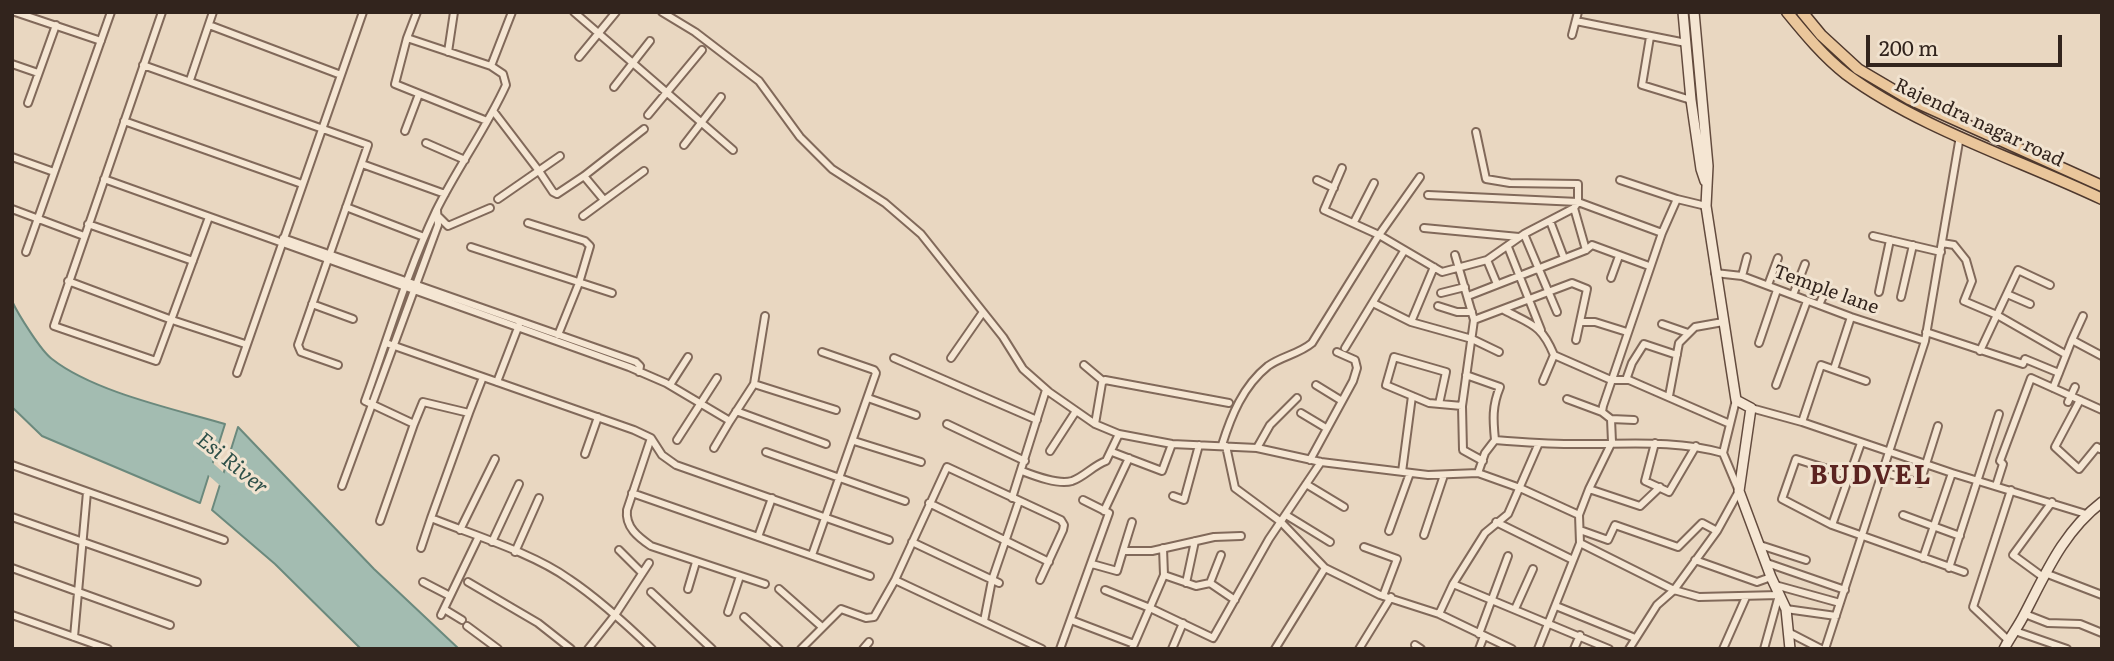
<!DOCTYPE html>
<html>
<head>
<meta charset="utf-8">
<style>
  body { margin:0 }
  #map { position:relative; width:2114px; height:661px; overflow:hidden; background:#e9d7c1; font-family:Literata,serif }
  canvas { display:block }
  .frame { position:absolute; inset:0; border:14px solid #32241d; pointer-events:none }
  .scale { position:absolute; left:1866px; top:35px; width:196px; height:32px; box-sizing:border-box; border:4px solid #32241d; border-top:0; padding-left:9px; font-size:21px; line-height:24px; white-space:nowrap; color:#32241d; -webkit-text-stroke:5px #f1e3d0; paint-order:stroke }
</style>
</head>
<body>
<div id="map">
<canvas width="2114" height="661"></canvas>
<div class="frame"></div>
<div class="scale">200 m</div>
</div>
<script>
const ctx = document.querySelector('canvas').getContext('2d');
ctx.lineJoin = 'round';
function fillPath(path, color) { ctx.fillStyle = color; ctx.fill(path, 'evenodd'); }
function stroke(path, color, width, dash) { ctx.strokeStyle = color; ctx.lineWidth = width; ctx.lineCap = dash ? 'butt' : 'round'; ctx.setLineDash(dash || []); ctx.stroke(path); }
function write(font, color, halo, rows, align = 'center') {
  ctx.font = font + ' Literata,serif'; ctx.lineWidth = 6; ctx.setLineDash([]); ctx.textBaseline = 'middle'; ctx.strokeStyle = halo; ctx.fillStyle = color; for (const [text, x, y, turn = 0] of rows) {
    ctx.save(); ctx.translate(x, y); ctx.rotate((+turn || 0) * Math.PI / 180); ctx.textAlign = isNaN(turn) ? turn : align; if (halo) ctx.strokeText(text, 0, 0); ctx.fillText(text, 0, 0); ctx.restore();
  }
}
const water = new Path2D(`
  M12,301C18,314 41,351 52,359C94,392 174,409 225,424L200,503L42,436L12,407Z
  M238,427L374,569L459,649H361L275,564L212,510Z`);
const river = new Path2D(`
  M199,459L233,489`);
const street = new Path2D(`
  M15,12L101,41
  M162,12L54,326L156,361L209,217
  M417,12L407,38L395,84L487,121
  M574,12L733,150
  M662,12L695,32L759,81L800,137L832,169L885,203L921,234L1003,337L1023,369L1049,392L1095,424L1119,434L1172,444L1257,448L1321,462L1428,475L1478,473
  M1576,21L1686,43
  M209,25L341,75
  M1572,35L1578,12
  M1650,37L1642,85L1691,100
  M407,38L491,66L512,12
  M448,52L454,12
  M579,57L616,12
  M12,64L38,73
  M143,65L368,145L298,345L301,352L338,365
  M190,80L213,12
  M614,87L650,41
  M28,103L56,25
  M494,112L539,171L553,192L557,194L584,176L644,129
  M648,115L702,50
  M124,121L302,184
  M405,131L419,94
  M426,143L465,160
  M684,145L721,97
  M12,157L54,172
  M362,164L445,194
  M1342,168L1324,210L1379,235L1442,272L1487,260L1524,234L1574,208L1578,202V184L1510,183L1486,179L1476,132
  M584,176L604,200
  M104,179L629,367L666,383L730,421L754,384L765,316
  M1317,180L1334,188
  M1620,180L1677,199L1662,233
  M1428,195L1578,202L1662,233L1603,406L1602,412L1611,419L1612,442L1589,489L1579,515L1580,543L1538,649
  M498,199L560,156
  M1677,199L1706,206
  M346,207L424,237
  M1574,208L1586,250
  M12,209L84,236
  M583,216L644,171
  M439,217L448,226L490,208
  M1550,221L1564,258
  M1354,222L1374,183
  M528,223L585,241L590,246L579,283L558,335
  M88,224L193,261
  M1424,228L1519,237
  M1524,234L1557,312
  M1873,236L1941,252
  M283,238L636,362L640,366L639,372
  M1942,243L1954,245L1966,260L1972,281L1964,301L1997,315L2065,354
  M471,247L612,293
  M1508,247L1541,330
  M26,252L111,12
  M1455,255L1474,320L1462,406L1463,450L1483,461
  M1487,260L1497,284
  M1715,273L1742,276L1851,317L1925,341
  M1742,276L1747,257
  M1611,278L1619,256
  M68,281L172,320L245,344
  M1768,285L1778,258
  M1879,292L1890,240
  M1441,293L1465,287
  M2007,294L2030,304
  M1793,295L1805,264
  M1468,296L1586,250L1592,245L1649,266
  M1901,297L1913,245
  M1373,303L1411,322L1472,339L1499,352
  M312,304L353,319
  M1819,305L1827,287
  M1438,306L1457,312H1472
  M1504,310C1532,325 1541,324 1554,355L1543,381
  M1474,320L1572,283L1587,289L1576,340
  M1411,322L1434,267
  M1580,322H1595L1627,332
  M1662,324L1688,333
  M1926,332L2023,364L2025,359L2059,373
  M2072,340L2083,316
  M386,343L634,430L651,438L662,455L676,465L889,540
  M1759,343L1777,290
  M1345,348L1404,251
  M1980,351L2018,270L2050,285
  M1554,355L1611,380H1629L1730,424
  M894,358L1037,420
  M951,358L983,312
  M1084,365L1103,381
  M1834,369L1851,317
  M237,373L363,12
  M1466,375L1500,387C1492,406 1493,420 1495,440
  M483,377L469,413L423,402L414,424L365,401C388,338 407,272 436,211C457,168 486,129 506,85L503,74L491,66
  M1626,380L1632,363L1644,344L1677,355
  M497,382L519,325
  M754,384L836,410
  M670,385L688,357
  M1316,385L1342,401
  M1776,385L1807,301
  M2053,388L2072,340L2102,356
  M1669,396L1679,343L1695,327L1723,322
  M868,398L916,415
  M1567,399L1602,412
  M2080,400L2055,447L2079,469L2097,447L2100,449L2102,447
  M2068,402L2075,387
  M1439,404L1446,372L1394,357L1386,385L1429,403L1462,406
  M1751,408L1802,422L1952,473L2086,514
  M736,411L826,444
  M469,413L431,518C473,535 533,553 569,579C599,599 626,624 652,649
  M1301,413L1326,428
  M1611,419L1634,420
  M1802,422L1821,365L1866,381
  M947,424L1025,461
  M1095,424L1102,383L1105,380L1229,403
  M651,438L627,510C625,527 638,537 651,546L765,584
  M677,440L717,378
  M854,441L921,462
  M1655,443L1645,481L1669,492L1696,446
  M1222,445C1231,416 1243,386 1268,366C1282,356 1299,354 1312,343L1379,235L1420,177
  M1226,446L1235,488L1281,522L1325,568L1380,595L1439,614L1512,649
  M714,448L730,421
  M1257,448L1270,425L1297,398
  M1050,451L1076,411
  M766,452L905,501
  M1112,452L1162,471L1172,444
  M1723,453L1739,491L1717,531L1674,590L1699,597L1779,595L1764,649
  M585,454L598,417
  M1310,460L1353,381L1357,368L1355,360L1337,352
  M12,465L224,540
  M1022,471C1035,476 1058,485 1072,481C1084,477 1094,465 1106,461L1119,434
  M1402,472L1412,396
  M1883,472L1920,483L1938,426
  M1850,476L1796,459L1782,499L1832,525L1964,572
  M1306,484L1344,507
  M342,486L438,225L437,210
  M1996,486L2003,464L2000,461L2031,378L2102,410
  M1589,489L1640,506L1660,487
  M632,493L870,576
  M1173,496L1184,500L1199,445
  M1012,498L1046,390
  M929,503L1049,562
  M1104,511L1129,458
  M1286,515L1330,542
  M1579,515L1520,488L1478,473L1485,453L1495,440C1520,442 1546,444 1571,444C1624,445 1671,439 1723,453L1736,400
  M1903,515L1960,536
  M12,517L197,582
  M380,521L414,424
  M1496,522L1573,560
  M1832,525L1861,443
  M460,530L495,459
  M1580,530L1608,540L1615,525L1678,547L1702,523L1717,531
  M1389,531L1410,473
  M1424,535L1444,475
  M758,537L772,498
  M492,542L519,484
  M912,542L999,583
  M1580,543L1674,590L1657,605L1629,649
  M1760,545L1806,560
  M1364,547L1397,559L1383,596
  M421,548L431,518
  M619,550L642,573
  M1123,551L1132,522
  M515,552L539,498
  M812,555L876,373L874,370L822,352
  M1923,558L1952,473
  M1695,560L1757,582L1771,577
  M1767,563L1845,590
  M1092,564L1117,571L1123,551H1152L1214,537L1241,536
  M12,568L170,625
  M1949,568L1999,414
  M2045,573L2102,595
  M1164,575L1196,586L1210,583L1221,555
  M2043,577L2013,555L2052,502
  M1040,580L1063,530L1064,525L1061,520L947,467L895,580L1042,649
  M423,582L450,596
  M468,582L538,623L571,649
  M1186,583L1195,541
  M1210,583L1235,600
  M1453,584L1609,649
  M1775,585L1840,603
  M688,589L696,562
  M779,589L822,627
  M1105,590L1150,608L1213,638L1269,539L1321,462
  M651,592L712,649
  M1556,606L1635,638
  M444,609L462,620
  M1515,609L1533,569
  M1786,609L1836,616
  M728,612L740,576
  M1439,614L1453,584L1485,533L1508,514L1539,443
  M2025,614L2048,623L2080,624L2102,633
  M12,615L108,649
  M441,615L478,538
  M744,617L779,649
  M1071,620L1134,644
  M984,621L992,580L1019,501
  M467,626L498,649
  M2015,631L2067,649
  M1790,633L1821,649
  M1479,634L1508,556
  M74,637L87,492
  M2009,641L1973,607L2011,490
  M1415,645L1421,649
  M588,649L615,615L649,563
  M801,649L841,609L866,618L874,617L895,580
  M863,649L869,642
  M1060,649L1109,513L1083,500
  M1132,649L1164,575L1163,548
  M1172,649L1183,623
  M1275,649L1325,568
  M1359,649L1391,597
  M1479,649L1484,636
  M1574,649L1580,635
  M1723,649L1746,597
  M1825,649L1925,341L1960,136`);
const secondary = new Path2D(`
  M1683,12L1691,100L1701,169L1705,181
  M1694,12L1708,166L1706,206L1736,400L1751,408L1739,491L1771,577L1786,609L1790,649
  M2004,649C2010,637 2018,627 2024,615C2046,573 2063,532 2102,502`);
const primary = new Path2D(`
  M1787,12C1805,34 1824,57 1846,74C1919,128 2020,160 2102,199
  M1802,12L1821,35L1858,69L1909,99L2102,186`);
const streetNames = [
  ["Rajendra nagar road",1979,123,25],
  ["Temple lane",1826,290,20]
];
const waterNames = [
  ["Esi River",232,464,39]
];
const districtNames = [
  ["BUDVEL",1871,476]
];
fillPath(water, '#a3bcb1');
stroke(water, '#6b897d', 2);
stroke(river, '#a3bcb1', 12);
stroke(street, '#81695a', 10);
stroke(secondary, '#634b3e', 12);
stroke(primary, '#4f392e', 13);
stroke(street, '#f5e6d3', 6);
stroke(secondary, '#f5e6d3', 9);
stroke(primary, '#eac69b', 10);
write('19px', '#32241d', '#f1e3d0', streetNames);
write('italic 21px', '#2e5049', '#f1e3d0', waterNames);
ctx.letterSpacing = '2px';
write('bold 26px', '#5b2421', '#f1e3d0', districtNames);
ctx.letterSpacing = '0px';
</script>
</body>
</html>
